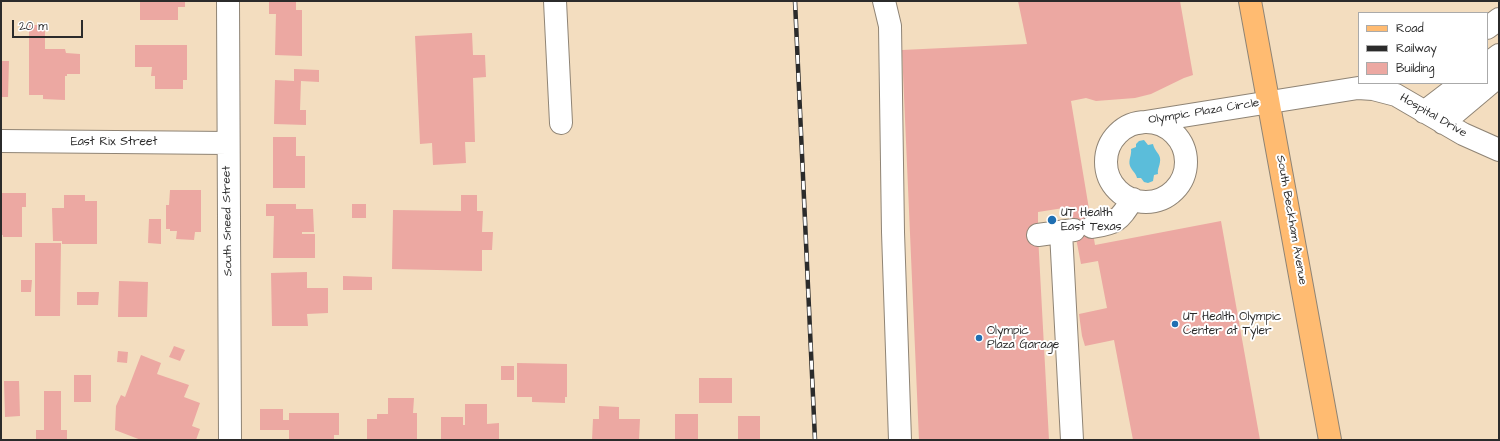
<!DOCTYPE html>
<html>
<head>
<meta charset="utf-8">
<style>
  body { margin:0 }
  #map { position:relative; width:1500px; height:441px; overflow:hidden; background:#f3ddbf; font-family:"Architects Daughter",sans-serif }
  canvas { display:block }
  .frame { position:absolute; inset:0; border:2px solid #2b2b2b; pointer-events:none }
  .legend { position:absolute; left:1358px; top:12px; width:130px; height:72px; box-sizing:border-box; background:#fff; border:1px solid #aaa; margin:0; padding:5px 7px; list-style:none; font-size:12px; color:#2b2b2b }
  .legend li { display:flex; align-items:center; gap:8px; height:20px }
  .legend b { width:20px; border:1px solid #aaa }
  .scale { position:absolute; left:12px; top:20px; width:71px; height:18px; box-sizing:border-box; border:2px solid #2b2b2b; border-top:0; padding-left:5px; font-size:12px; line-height:14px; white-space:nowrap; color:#2b2b2b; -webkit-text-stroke:3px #fff; paint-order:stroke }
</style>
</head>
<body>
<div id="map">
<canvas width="1500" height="441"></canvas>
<div class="frame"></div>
<ul class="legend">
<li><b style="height:5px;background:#ffbb71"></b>Road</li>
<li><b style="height:5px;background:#2b2b2b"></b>Railway</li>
<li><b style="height:11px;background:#eca8a2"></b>Building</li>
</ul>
<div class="scale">20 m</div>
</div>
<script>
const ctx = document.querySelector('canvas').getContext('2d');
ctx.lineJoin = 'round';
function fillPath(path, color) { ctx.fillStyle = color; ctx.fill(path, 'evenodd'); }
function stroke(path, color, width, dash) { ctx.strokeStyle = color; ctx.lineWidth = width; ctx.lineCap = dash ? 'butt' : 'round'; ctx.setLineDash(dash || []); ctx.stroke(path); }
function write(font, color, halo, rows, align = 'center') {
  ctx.font = font + ' "Architects Daughter",sans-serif'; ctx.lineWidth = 4; ctx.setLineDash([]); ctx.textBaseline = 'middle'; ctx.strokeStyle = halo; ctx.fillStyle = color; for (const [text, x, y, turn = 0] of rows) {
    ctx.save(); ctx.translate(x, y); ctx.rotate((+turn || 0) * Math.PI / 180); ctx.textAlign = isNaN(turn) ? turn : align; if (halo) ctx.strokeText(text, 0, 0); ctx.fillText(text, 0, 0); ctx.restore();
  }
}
const water = new Path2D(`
  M1144,140L1148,145L1153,144C1154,150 1159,153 1160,158C1161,164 1157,169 1158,174L1154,175L1153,181L1148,183L1144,182L1141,178H1137C1136,173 1132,171 1130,166C1128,160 1132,155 1131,149L1136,147V144L1139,141Z`);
const building = new Path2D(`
  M140,1H185V7H178V20H140Z
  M269,1H296V10H302V56L275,55L276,14H269Z
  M1018,1H1180L1193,75L1184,78L1151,94L1135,98L1096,101L1086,98L1071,101L1095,245L1221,221L1260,440H1133L1114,340L1085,346L1082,336L1079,314L1107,308L1098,261L1081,264L1070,207L1038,212V235L1049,440H919L902,50L1027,44Z
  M29,25H45V49H65L66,53L80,54V74H67V76H65V100L43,99V95H29Z
  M472,33L473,55H485L486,77L473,78L475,142H465L466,163L433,165L432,143L420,144L415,36Z
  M135,45H187V80H183V89H155V76H151L152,67H135Z
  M1,61H9L8,97H1Z
  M294,69L319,70V82L301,81L300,110H306V125L274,124L275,80L294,81Z
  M273,137H296V156H305V188H273Z
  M170,190H201V232H195L194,240L176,239L177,231H170V229H166V205H169Z
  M1,193H26V207H22V237H3V235H1Z
  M64,195H85V201H97V244H62V241H53L52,208H64Z
  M461,195H477V211H483L482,232H493L492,250H482V271L392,269L393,210L461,211Z
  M266,204H296V209H313L314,232H302V234H315V258H273L274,216H266Z
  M352,204H366V218H352Z
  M149,219H161V244L148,243Z
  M35,243H61L60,316H35Z
  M307,272V288H328V313L307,314L308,326H272L271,273Z
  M343,276L372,277V290H343Z
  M21,280H32L31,292H21Z
  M119,281L148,282L147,317H118Z
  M77,292H99L98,305H77Z
  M174,346L185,350L180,361L169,357Z
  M118,351L128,352L127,363L117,362Z
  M141,355L161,363L157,374L189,385L184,397L200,403L192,426L200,429L196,440H141L115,430L116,406L121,395L125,397Z
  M517,363L567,364V397H565V403L532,402V397H517Z
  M501,366H514V380H501Z
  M74,375H91V402H74Z
  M699,378H732V403H699Z
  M4,381H19L20,416L5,417Z
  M44,391H61V430H67V440H36V430H44Z
  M388,398H414L413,413H417V440H367V419H377V414H388Z
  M465,404H487V424L499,423V440H441V417H463V425H465Z
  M599,406L619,407V419H640L639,440H592L593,419H599Z
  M260,409H283V420H289V413H339V435H334V440H289V430H260Z
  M675,414H698V440H675Z
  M738,416H760V440H738Z`);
const minor = new Path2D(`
  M228,1L230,440
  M555,1L561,123
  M884,1L890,26L893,232L900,440
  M1487,28L1499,19
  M1487,64L1499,55
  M1424,112L1462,83
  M1106 162a40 40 0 1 1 80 0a40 40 0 1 1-80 0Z
  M1139,123L1358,88L1373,89L1396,95L1463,134L1499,150
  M1443,123L1499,76
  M1,141L228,143
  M1092,227C1118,223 1119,220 1133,199
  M1061,232L1072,440
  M1038,235L1074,230`);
const major = new Path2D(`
  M1250,1L1330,440`);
const rail = new Path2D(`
  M795,1L815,440`);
const markers = [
  [1052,220,5,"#1f6fb2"],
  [1175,324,4,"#1f6fb2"],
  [979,338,4,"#1f6fb2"]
];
const streetNames = [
  ["Olympic Plaza Circle",1204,112,-9],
  ["Hospital Drive",1433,116,30],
  ["East Rix Street",114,142],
  ["South Beckham Avenue",1291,220,80],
  ["South Sneed Street",228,221,-91]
];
const poiNames = [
  ["UT Health",1061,213],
  ["East Texas",1061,227],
  ["UT Health Olympic",1183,317],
  ["Center at Tyler",1183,331],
  ["Olympic",987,331],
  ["Plaza Garage",987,345]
];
fillPath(water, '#5bbdda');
fillPath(building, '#eca8a2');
stroke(minor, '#8f8475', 24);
stroke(major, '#8f8475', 24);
stroke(minor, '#fff', 22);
stroke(major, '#ffbb71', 22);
stroke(rail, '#2b2b2b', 4.5);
stroke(rail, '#fff', 3, [9]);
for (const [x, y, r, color] of markers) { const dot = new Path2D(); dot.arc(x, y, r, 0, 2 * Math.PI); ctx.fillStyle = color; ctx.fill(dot); stroke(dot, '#fff', 1.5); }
write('12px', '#2b2b2b', '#fff', streetNames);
write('12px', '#2b2b2b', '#fff', poiNames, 'left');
</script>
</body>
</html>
